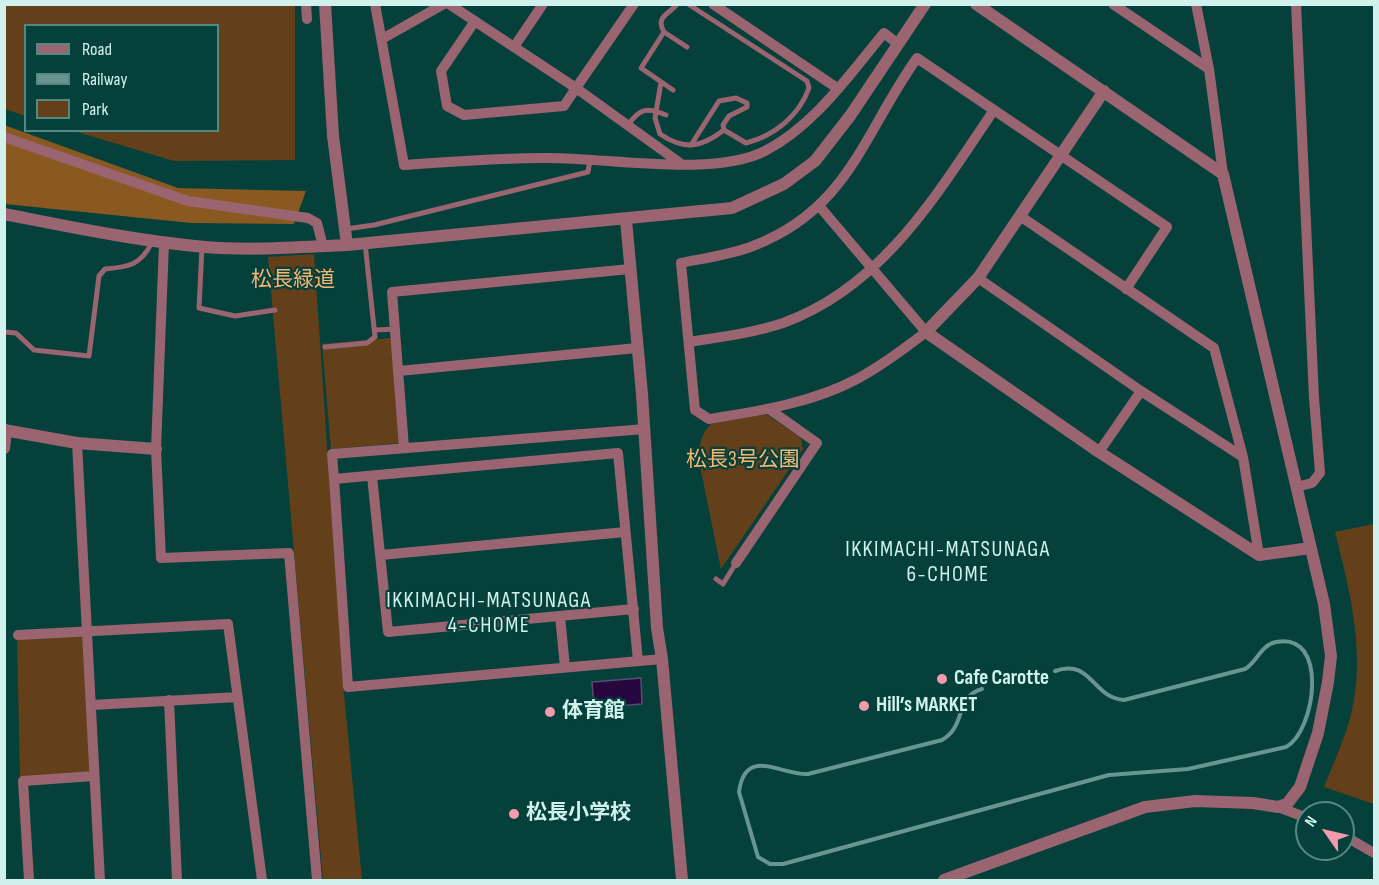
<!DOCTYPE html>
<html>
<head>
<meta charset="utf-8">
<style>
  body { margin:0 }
  #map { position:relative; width:1379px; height:885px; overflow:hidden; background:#06403b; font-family:"Sofia Sans Condensed",sans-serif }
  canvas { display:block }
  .frame { position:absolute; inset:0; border:6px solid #d0f1ec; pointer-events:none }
  .legend { position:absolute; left:24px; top:24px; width:195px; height:108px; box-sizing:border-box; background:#06403b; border:2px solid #578782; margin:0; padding:8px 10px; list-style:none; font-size:18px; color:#d0f1ec }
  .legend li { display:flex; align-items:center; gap:12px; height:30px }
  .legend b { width:30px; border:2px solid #578782 }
  .north { position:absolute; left:1295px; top:801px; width:60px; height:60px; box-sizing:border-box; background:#06403b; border:2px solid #578782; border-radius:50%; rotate:304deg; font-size:16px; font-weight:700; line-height:24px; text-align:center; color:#d0f1ec }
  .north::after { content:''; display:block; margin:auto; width:21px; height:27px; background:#f29aae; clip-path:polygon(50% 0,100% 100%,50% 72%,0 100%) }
</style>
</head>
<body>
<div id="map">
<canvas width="1379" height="885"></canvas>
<div class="frame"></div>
<ul class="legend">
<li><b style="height:8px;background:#9a6470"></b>Road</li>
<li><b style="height:8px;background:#689590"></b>Railway</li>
<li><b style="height:16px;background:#63401a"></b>Park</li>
</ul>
<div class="north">N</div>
</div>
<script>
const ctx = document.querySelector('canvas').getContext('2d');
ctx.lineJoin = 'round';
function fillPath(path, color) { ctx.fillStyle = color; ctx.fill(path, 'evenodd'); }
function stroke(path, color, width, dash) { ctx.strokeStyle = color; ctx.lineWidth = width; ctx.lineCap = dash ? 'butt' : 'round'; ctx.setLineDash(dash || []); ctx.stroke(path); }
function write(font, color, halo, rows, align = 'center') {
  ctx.font = font + ' "Sofia Sans Condensed","Noto Sans JP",sans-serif'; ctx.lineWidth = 4.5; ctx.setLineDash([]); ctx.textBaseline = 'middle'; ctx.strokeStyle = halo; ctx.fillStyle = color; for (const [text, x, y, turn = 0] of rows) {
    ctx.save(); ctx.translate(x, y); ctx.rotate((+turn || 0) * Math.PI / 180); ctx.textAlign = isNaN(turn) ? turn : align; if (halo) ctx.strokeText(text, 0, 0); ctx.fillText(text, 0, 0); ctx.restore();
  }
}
const green = new Path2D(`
  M4,5H295V160L174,161L74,131L218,130V26H26L25,116L5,109Z
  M314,254L344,694L362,880H323L268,257Z
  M391,338L399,443L331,449L322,344Z
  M766,414L801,438L803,449L721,569L699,461C699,447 700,434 711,424Z
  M1374,524V804L1324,787C1333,764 1344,741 1350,718C1367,657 1350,591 1335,532Z
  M85,636L91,772L20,778L17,639Z`);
const forest = new Path2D(`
  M4,125L178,188L306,191L294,224L191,223L5,204Z`);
const water = new Path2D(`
  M641,678L642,704L594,708L592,682Z`);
const service = new Path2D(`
  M688,4L807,81L809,88C799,116 774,136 746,143L724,130L723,125L729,116L747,107V103L736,98L719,101L691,145
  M664,32L687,47
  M661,82L655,118L660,134C685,151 702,147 724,130
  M673,90L641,68L664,32C655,16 669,15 677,4
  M628,125C640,108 647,107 666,115
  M346,229L374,225L588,172L590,160
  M202,247L199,308L235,316L275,310
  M375,330L395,329
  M4,332L16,333L34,350L89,356L99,276L105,269C129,267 141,265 152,242
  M325,347L367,343L375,337L365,243
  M716,579L723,584L736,563`);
const minor = new Path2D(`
  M306,4L307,19
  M375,4L404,165C450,162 498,158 545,158C605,157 712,178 765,151C814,126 849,75 884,33L898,44
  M449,4L576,88L564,106L464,115L447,106L441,71L475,21
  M634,4L576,88L680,163
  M713,4L837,88
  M1113,4L1209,69
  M1196,4L1209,69L1223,174
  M382,39L444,4
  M514,47L543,4
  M4,137L188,201L308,218L317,223L323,246
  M820,207L926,332C904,349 881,366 857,379C812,403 759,411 709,419L695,410L681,263C705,258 730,255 753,246C849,209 863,134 917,58L1167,227L1126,289
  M1020,216L1214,348L1243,457L1259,555
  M164,243L156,449L161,558L289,553L317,880
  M978,278L1141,391L1243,457
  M689,342C720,337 753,333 783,323C883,287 937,194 994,110
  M399,371L637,348
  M77,443L100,880
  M404,448L392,292L630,269
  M1099,452L1141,391
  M372,476L388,632L634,609
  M334,479L332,454L645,429
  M1296,487L1312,483L1320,473L1314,398L1296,4
  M381,555L625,532
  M736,563L817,443L769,409
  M560,616L565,667
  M18,635L228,624L262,880
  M638,661L618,453L334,479L348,687L662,659
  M169,700L177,880
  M92,705L238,697
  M1278,807L1307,818
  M1343,835L1374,853
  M29,880L23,781L94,776`);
const tertiary = new Path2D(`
  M325,4L333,136L347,245
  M1104,91L978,278L926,332L1099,452L1259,555L1311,548
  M4,214C71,227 137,241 205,247C252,251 300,247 347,245L732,208L784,184L815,161L850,116L925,4
  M626,220L642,394L657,628L662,659L682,880
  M4,430L77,443L156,449
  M4,448L6,430
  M944,880L1145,807L1195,801L1253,803L1278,807L1287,804L1300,787L1318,733L1328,682L1331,656L1324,604L1223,174L976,4`);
const rail = new Path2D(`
  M982,689C954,697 967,726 942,740L808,774C782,776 745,745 739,792L758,857L770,864H783L1109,775L1188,769L1286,747C1316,731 1329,631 1276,642C1261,645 1257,662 1245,669L1124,700C1092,698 1092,658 1055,671`);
const markers = [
  [942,679,6,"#f29aae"],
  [864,706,6,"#f29aae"],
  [550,712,6,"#f29aae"],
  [514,814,6,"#f29aae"]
];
const parkNames = [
  ["松長緑道",293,281],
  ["松長3号公園",743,461]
];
const poiNames = [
  ["Cafe Carotte",954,679],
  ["Hill’s MARKET",876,706],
  ["体育館",562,712],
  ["松長小学校",526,814]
];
const neighbourhoodNames = [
  ["IKKIMACHI-MATSUNAGA",948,550],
  ["6-CHOME",948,575],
  ["IKKIMACHI-MATSUNAGA",489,601],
  ["4-CHOME",489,626]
];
fillPath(green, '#63401a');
fillPath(forest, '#8a5821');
fillPath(water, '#26083e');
stroke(water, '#594e72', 1.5);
stroke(service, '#9a6470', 5);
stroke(minor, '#9a6470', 10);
stroke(tertiary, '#9a6470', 12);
stroke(rail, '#689590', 4);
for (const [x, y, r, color] of markers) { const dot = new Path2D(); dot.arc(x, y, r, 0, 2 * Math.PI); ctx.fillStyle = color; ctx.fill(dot); stroke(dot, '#06403b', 2); }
write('21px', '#f8b673', '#06403b', parkNames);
write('bold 21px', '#d0f1ec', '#06403b', poiNames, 'left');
ctx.letterSpacing = '1.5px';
write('22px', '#d0f1ec', '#06403b', neighbourhoodNames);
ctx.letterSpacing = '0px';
</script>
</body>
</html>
